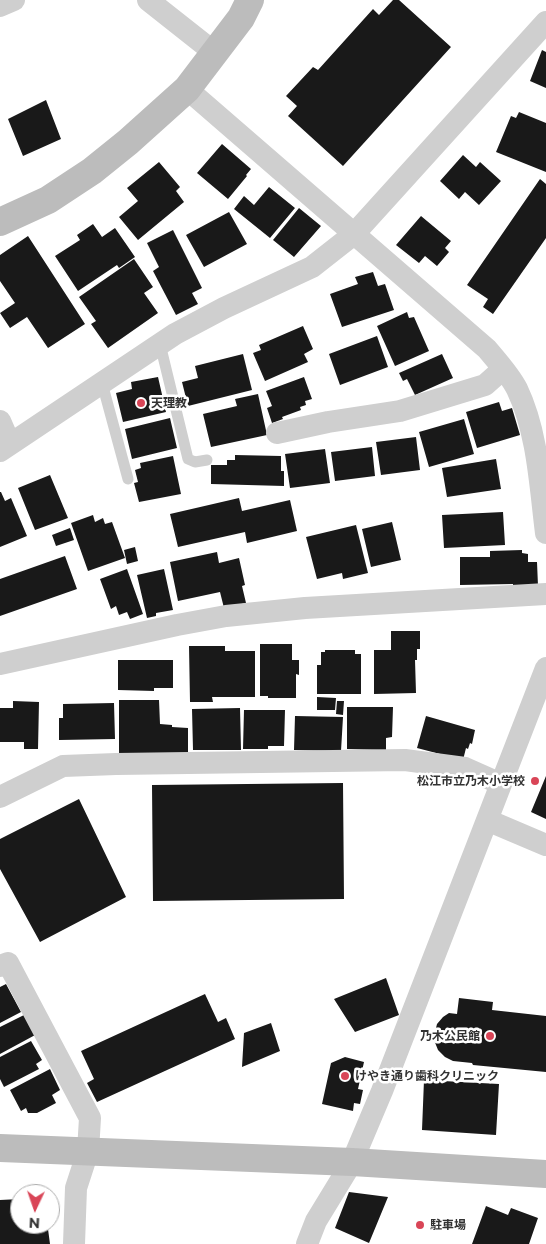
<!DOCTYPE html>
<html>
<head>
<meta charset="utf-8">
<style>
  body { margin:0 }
  #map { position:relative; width:546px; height:1244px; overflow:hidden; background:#fff; font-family:Montserrat,sans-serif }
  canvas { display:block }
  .north { position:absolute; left:10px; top:1184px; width:50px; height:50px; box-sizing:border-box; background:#fff; border:1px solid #adadad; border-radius:50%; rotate:183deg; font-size:14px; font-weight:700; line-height:20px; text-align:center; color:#323232 }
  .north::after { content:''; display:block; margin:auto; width:18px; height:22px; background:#d94557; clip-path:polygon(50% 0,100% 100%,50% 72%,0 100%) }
</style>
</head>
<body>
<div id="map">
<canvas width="546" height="1244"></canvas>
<div class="north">N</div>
</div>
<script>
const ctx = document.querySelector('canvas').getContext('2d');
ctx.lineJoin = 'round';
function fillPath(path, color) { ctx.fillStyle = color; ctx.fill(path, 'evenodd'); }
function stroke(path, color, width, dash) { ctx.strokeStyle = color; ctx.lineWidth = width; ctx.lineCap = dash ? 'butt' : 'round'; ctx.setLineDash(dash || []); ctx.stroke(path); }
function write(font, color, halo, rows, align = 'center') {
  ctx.font = font + ' Montserrat,"Noto Sans JP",sans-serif'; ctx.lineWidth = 5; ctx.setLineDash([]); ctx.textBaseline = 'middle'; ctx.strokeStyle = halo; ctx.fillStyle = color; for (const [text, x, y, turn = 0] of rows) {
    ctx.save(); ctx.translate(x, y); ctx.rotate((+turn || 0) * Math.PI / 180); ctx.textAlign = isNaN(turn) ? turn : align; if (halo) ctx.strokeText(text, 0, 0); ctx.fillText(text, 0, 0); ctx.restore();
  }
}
const building = new Path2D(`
  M393,0H399L451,47L343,166L288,116L297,106L286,96L313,67L318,70L373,9L379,15Z
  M542,50L546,52V88L530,81Z
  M46,100L61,139L23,156L8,119Z
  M519,112L546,123V172L496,152L511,116L516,118Z
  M222,144L251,169L246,175L247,176L228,199L197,173Z
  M463,155L476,167L480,162L501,181L479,205L465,192L459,199L440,181Z
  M159,162L180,187L176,191L184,202L138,240L119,217L138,201L127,188Z
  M540,179L546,184V238L493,314L483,307L488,299L467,285Z
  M269,187L295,208L270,238L234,209L244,196L254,205Z
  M299,208L321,226L294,257L273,240Z
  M229,212L247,244L204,267L186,235Z
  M421,216L451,241L445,248L449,252L437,266L425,256L419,263L396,245Z
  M93,224L102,237L115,228L135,257L119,268L117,265L78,291L55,256L80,240L77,235Z
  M173,230L202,288L192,293L198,304L176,315L153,271L159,267L147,243Z
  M28,236L85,324L48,348L27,317L10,328L0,313L15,303L0,281V255Z
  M134,259L153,287L144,293L158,313L108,348L91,324L96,321L79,297Z
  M373,272L378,286L385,284L394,310L342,327L330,294L358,284L355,277Z
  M407,312L409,318L414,317L429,351L395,366L377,326Z
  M303,326L313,349L304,354L308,362L265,381L253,353L261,350L259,345Z
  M377,336L388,367L340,385L329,354Z
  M243,354L252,390L188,406L182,382L198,378L195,366Z
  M442,354L453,378L415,395L407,379L403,381L399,373Z
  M158,377L166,412L123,422L116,393L132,389L131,382Z
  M304,377L312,399L305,401L306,405L300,407L301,410L282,417L283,419L272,423L267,408L272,406L266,391Z
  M258,394L267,435L211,447L203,414L237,406L235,399Z
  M499,402L502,411L512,408L520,435L477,448L466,412Z
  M170,418L177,448L132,459L125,429Z
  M464,419L474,454L429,467L419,432Z
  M416,437L420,470L381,475L376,442Z
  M372,447L375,476L335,481L331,452Z
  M325,449L330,483L290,488L285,454Z
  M235,455L281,456V471H284V486L211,484V465H227V460H235Z
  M173,456L181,494L139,502L134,483L138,482L135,470L141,468L140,463Z
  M496,459L501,489L447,497L442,468Z
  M50,475L68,518L35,530L18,488Z
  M0,492H1L5,501L11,498L27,536L0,547Z
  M239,498L242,511L290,500L297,531L247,543L245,532L178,547L170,514Z
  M503,512L505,545L444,548L442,515Z
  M93,515L95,522L103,518L105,524L112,522L125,558L88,571L71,523Z
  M392,522L401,560L371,567L362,529Z
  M356,525L368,573L343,579L342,573L317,579L306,537Z
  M70,528L74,540L56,546L52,535Z
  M135,547L138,561L127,564L124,550Z
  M522,550V553L528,554V562H537L538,586L513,587V584L460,585V557H490V551Z
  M217,552L219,563L239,558L245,585L242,586L246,603L224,608L220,592L178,601L170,562Z
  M65,556L77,589L0,616V579Z
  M127,569L143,614L130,619L127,612L119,615L116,606L111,609L100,579Z
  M164,569L173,610L156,613V616L147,618L137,575Z
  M391,631H420V649H417V660H415L416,693L374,694V650H391Z
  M260,644H292V660H299V675L296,674V698H268V696H260Z
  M189,646H225V651H255V697H212L213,702H190Z
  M325,650H355V654H361V694H317V665H321V652H325Z
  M118,660H173V688H154V691L118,690Z
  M317,697L336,698L335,710H317Z
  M119,700H159L160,724L172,725V727L188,728V756L119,755Z
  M13,701L39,702L38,749H24V742H0V708H13Z
  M337,701H344L343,715L336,714Z
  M114,703L115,739L59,740V718H63V704Z
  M347,707H393L392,737L386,738V750L347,749Z
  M240,708L241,750H193L192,709Z
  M244,710H285L284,746H268V749H243Z
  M295,716L343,717L341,751L294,750Z
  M426,716L475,730L472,744L470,743L468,749L466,748L463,760L417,748Z
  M546,776V819L531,812Z
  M343,783L344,899L153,901L152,785Z
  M79,799L126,897L40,942L0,869V839Z
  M386,978L399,1015L355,1032L334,999Z
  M6,984L21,1012L0,1023V987Z
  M205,994L218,1022L226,1018L235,1039L97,1102L87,1083L94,1079L81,1051Z
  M459,998L493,1002L492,1010L546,1016V1072L473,1065L472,1063L453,1061L445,1057L438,1050L434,1040L435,1032L437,1024L443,1017L449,1013L457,1014Z
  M26,1014L37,1034L0,1054V1027Z
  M271,1023L280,1051L242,1067L244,1033Z
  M31,1041L42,1060L36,1064L39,1069L4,1087L0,1079V1057Z
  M345,1057L364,1062L358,1089L363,1090L360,1104L354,1103L353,1111L322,1104L331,1063Z
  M50,1069L60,1090L52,1095L56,1103L37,1113H28L26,1108L21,1111L10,1090Z
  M424,1080L499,1084L496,1135L422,1130Z
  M349,1192L388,1197L369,1243L335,1228Z
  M20,1199V1224H37V1230L48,1229L50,1244H0V1200Z
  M486,1206L508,1215L511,1208L538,1218L529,1244H472Z`);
const lane = new Path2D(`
  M160,344L188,459L195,462L207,460
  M102,383L128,479`);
const street = new Path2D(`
  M148,0L215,53
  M0,6L14,0
  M187,89L487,349C497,361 510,375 517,389C538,433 540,486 546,533
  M0,421L10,444
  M277,433L328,422L400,411L485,385L503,369
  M0,451L175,334L224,308L312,267L354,234L546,22
  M0,664L177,625L226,616L305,608L546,594
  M501,784L546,668
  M0,797L63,766L116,764L405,760L465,768L501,784L382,1091L352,1162L316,1221L307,1244
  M487,820L546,845
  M0,966L8,963L90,1118L88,1151L76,1188L74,1244`);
const secondary = new Path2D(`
  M0,222L48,200L92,171L128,142L187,89L241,18L250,0
  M0,1148L352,1162L546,1174`);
const markers = [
  [141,403,5,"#d94557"],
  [535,781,5,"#d94557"],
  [490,1036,5,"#d94557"],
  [345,1076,5,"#d94557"],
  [420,1225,5,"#d94557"]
];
const poiNames = [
  ["天理教",151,403],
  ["松江市立乃木小学校",525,781,"right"],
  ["乃木公民館",480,1036,"right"],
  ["けやき通り歯科クリニック",355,1076],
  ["駐車場",430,1225]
];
fillPath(building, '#191919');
stroke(lane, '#cfcfcf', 11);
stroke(street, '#cfcfcf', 22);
stroke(secondary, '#bcbcbc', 28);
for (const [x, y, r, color] of markers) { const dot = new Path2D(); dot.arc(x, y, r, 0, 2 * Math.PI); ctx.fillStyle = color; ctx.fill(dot); stroke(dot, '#fff', 2); }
write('bold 12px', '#323232', '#fff', poiNames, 'left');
</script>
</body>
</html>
